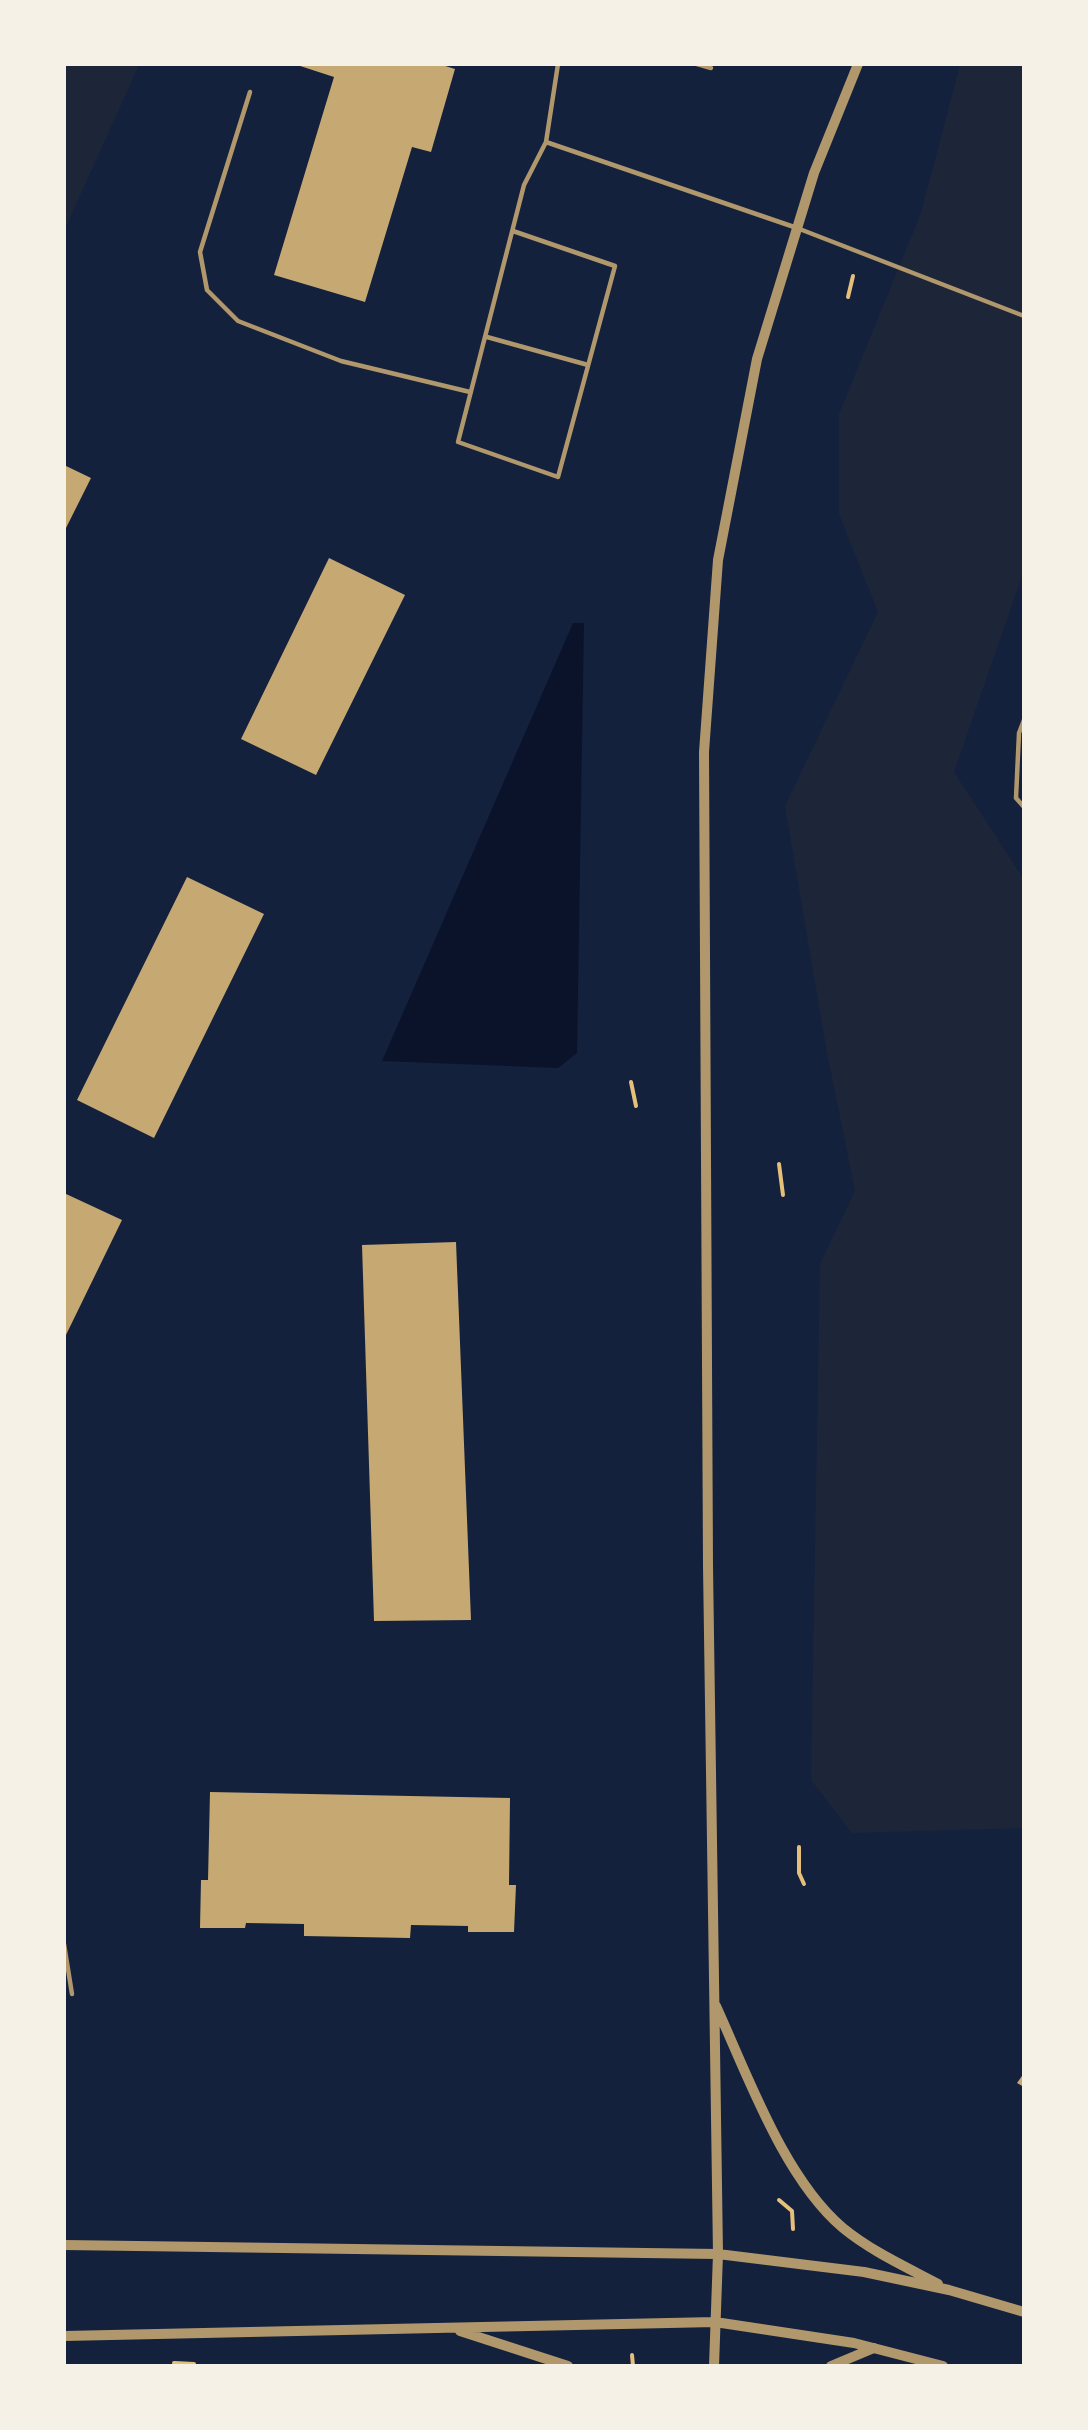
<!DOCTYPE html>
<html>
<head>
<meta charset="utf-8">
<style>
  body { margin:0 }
  #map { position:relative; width:1088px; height:2430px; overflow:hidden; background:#14213d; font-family:Quicksand,sans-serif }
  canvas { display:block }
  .frame { position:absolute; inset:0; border:66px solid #f6f1e7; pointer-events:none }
</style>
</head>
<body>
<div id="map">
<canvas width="1088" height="2430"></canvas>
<div class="frame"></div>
</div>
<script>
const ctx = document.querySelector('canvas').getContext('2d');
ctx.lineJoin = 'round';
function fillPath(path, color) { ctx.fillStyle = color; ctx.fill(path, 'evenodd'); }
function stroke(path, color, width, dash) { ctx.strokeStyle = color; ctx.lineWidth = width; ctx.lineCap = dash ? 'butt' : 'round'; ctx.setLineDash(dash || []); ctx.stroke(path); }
const green = new Path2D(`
  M65,64L139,65L65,229L64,65Z
  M960,65H1023V573L954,772L1023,878V1828L852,1833L811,1780L820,1264L855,1191L826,1047L785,806L878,612L839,514V414L921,213Z`);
const water = new Path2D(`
  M573,623H584L577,1053L558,1068L382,1061Z`);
const building = new Path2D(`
  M294,64H439L455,69L431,152L412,147L365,302L274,275L334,77Z
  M64,465L91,478L64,532Z
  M329,558L405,595L316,775L241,739Z
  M187,877L264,914L154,1138L77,1100Z
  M64,1193L122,1220L64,1339Z
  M456,1242L471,1620L374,1621L362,1245Z
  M210,1792L510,1798L509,1885H516L514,1932H468V1926L411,1925L410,1938L304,1936V1924L246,1923L245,1928H200L201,1880H208Z
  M1024,2073V2087L1017,2083Z`);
const path = new Path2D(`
  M848,297L853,276
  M631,1082L636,1106
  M779,1164L783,1195
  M799,1847V1873L804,1884
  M779,2200L792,2211L793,2229
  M632,2355L633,2366
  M174,2363L194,2364`);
const service = new Path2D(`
  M558,64L546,142L797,228L1024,316
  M697,64L711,68
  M250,92L200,252L207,290L238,321L341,361L470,392
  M513,231L615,266L558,477L458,442L524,185L546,142
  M487,337L588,365
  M1024,720L1019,733L1016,798L1024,807
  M64,1944L72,1994`);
const tertiary = new Path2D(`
  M716,2006C748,2076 784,2178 843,2228C871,2251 906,2267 938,2284
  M64,2245L718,2254L864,2272L949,2290L1024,2312
  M460,2331L568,2366
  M64,2336L715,2322L854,2343L943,2366
  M714,2366L718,2254L708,1566L704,752L718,560L757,359L814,173L858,64
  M831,2366L874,2348`);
fillPath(green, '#1d2539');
fillPath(water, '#0b132b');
fillPath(building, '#c6a872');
stroke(path, '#e5c07b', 4);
stroke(service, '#b1986c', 4.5);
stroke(tertiary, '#b1986c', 10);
</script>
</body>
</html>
